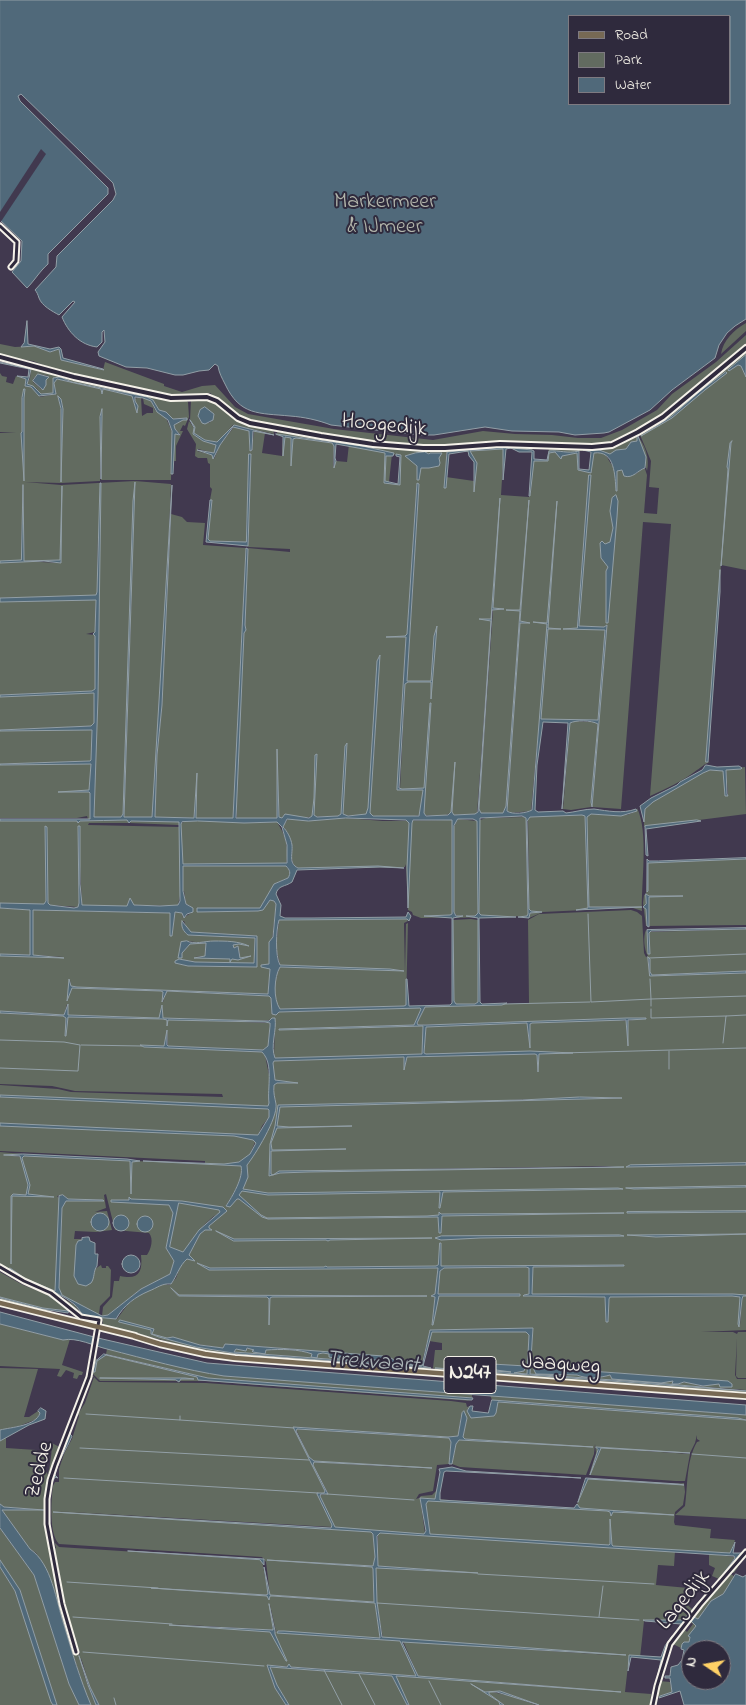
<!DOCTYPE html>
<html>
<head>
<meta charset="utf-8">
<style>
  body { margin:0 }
  #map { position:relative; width:746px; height:1705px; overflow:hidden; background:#41394f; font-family:"Indie Flower",sans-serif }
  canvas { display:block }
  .legend { position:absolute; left:568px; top:15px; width:162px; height:90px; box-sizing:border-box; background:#2f2a3d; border:1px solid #7e7a81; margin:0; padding:6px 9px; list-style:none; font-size:15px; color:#f4f1e8 }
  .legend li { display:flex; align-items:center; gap:10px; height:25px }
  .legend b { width:25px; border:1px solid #7e7a81 }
  .north { position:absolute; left:681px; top:1640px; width:50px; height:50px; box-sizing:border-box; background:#2f2a3d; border:1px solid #7e7a81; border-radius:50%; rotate:282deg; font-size:14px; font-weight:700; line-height:20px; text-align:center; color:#f4f1e8 }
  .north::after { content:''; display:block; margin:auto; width:18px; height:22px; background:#ffd166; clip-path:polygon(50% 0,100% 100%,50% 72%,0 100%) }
</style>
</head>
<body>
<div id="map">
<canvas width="746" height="1705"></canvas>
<ul class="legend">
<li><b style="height:6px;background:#776954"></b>Road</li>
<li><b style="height:14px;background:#626b60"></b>Park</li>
<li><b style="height:14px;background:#50697a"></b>Water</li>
</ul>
<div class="north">N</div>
</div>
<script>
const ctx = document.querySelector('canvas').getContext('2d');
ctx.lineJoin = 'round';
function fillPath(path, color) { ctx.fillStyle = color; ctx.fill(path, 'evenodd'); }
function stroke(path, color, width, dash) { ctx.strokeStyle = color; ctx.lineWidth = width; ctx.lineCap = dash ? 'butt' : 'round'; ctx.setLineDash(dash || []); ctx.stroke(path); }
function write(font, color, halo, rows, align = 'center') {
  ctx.font = font + ' "Indie Flower",sans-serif'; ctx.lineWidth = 4; ctx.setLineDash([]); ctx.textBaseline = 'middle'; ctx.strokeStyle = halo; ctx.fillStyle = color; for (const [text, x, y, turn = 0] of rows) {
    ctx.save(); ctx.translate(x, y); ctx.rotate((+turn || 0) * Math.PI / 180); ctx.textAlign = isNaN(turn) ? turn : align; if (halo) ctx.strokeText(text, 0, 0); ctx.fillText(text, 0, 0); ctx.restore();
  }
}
const green = new Path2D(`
  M746,323V331L721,354C723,340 734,330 746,323Z
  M746,335V346L656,419L616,441L596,446L499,442L435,447L355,440L262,425L240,418L210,393L185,397L170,396L79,377L46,368V366L33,361L0,356V344L15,347L34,346L50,352L59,349L61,360L103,370L105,362L164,384V386L182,392L202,386L215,385L235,407L248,414L334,429L433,440L483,431L515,434L552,435L578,438H601L622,430L657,410L672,394L716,362Z
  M746,351V355L729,371L738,365L741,366L746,371V570L721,565L706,762H710C704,764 702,767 697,770C683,781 666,789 650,796L671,524L643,522L621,809L592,807L607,625L604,627L579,626L589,475L577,628H568L605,630L598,720L541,719L537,745L531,811L510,813L507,811L520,623L528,622H520L529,500L520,610H518L520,611L506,806L503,813H481L479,809L493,610H504L493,609L499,516L491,620L481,619L491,621L477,814L453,815L450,813L444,816L422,815L398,818L365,815L279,818L277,756V818L237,819L236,804L234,800L233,819L196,818V791L194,818L155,817L157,755L162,705L171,514L182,517L187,522L205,523L203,545L246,548L235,781L244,633L246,630L245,625L248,548L290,552V549L248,547L251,454H249L246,542L210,541L208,539L212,500H210L212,489L210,487V464L208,463L207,458H198L195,456L196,444L187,429L189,421L194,428L193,434L203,441L216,445L214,453L198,449L197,451L212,455L214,459L220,445L234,427L249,431L250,451L252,450L254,431L265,433L262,453L282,456L283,437L276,435L278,431C328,439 379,450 430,450C465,451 499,445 534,446L532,450L504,448L501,495L529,497L531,493L532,460H547L549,447C585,449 603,453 636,435C645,443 650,459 647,471L645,464L646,457L637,438L638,441L631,442L626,449L611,455L599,450L579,451L578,453V469L590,472L594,453C609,451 605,457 612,465C617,470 629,472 636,474L642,469H645L647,475L644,513L657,514L659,488L649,487L651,461L640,435L641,432L678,408ZM298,437L349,444L347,462L336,461L333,467L334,446L332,443L302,439ZM458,452H468L474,462V481L446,477V454ZM419,453H441L420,463L417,480L418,462L405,456ZM392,454L401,456L398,484L389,482ZM417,484H419L407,681H431L436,629L431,686V682H407L405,684L400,789L397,790L406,637H386L405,636L407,634ZM379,657L374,754L371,780L377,661Z
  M11,361L67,377L141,393V396L72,382L60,377L53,378V393L41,394L36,388L27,384L30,378L31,369L11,364ZM39,374L49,376L45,380V388L41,389L33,382V379Z
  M0,373L2,376L7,377L6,382L13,384L16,376L26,379L25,386L31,387L40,397L56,394L54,383L56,379L101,389L102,394L103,389L132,396L137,413L138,406L134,399L141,397L142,416L147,413H153V408L144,404L143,398L151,401L155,410L166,418L172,432L171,480H101L102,410L100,417V481L61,483L25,482L61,485L135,481L171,484L165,632L152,818L124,817L133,554L123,814L121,817H94L99,638L98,536L97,592L96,596L0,598V562L1,561H0V433H16L0,432ZM58,397L62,403L63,409L61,481V409ZM23,485L24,561L60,560L61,486L60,563L21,561Z
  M145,394L174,400H186L188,402L189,417L185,426L183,425L180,431H183L176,446V461H173L175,434L176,433L180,436V434L175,429L174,425L183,420H187V418L173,419L166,412L159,410L153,400L143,396Z
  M205,398L217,402L242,422L273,430L274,434L233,425L218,442L205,440L194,433L195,427L190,420L191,400ZM214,413L213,420L209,423H202L198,417Z
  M72,599L96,600L95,632L86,634L95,635V689L92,691L0,695V602Z
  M64,693H94V724L91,726L0,730V697Z
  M573,721L594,722L598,724L591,807L571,810L563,809L570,723Z
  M91,729L93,730L91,760L90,761L0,764V731Z
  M90,763L91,764L90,819H88L87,816L77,818H0V765Z
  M745,767L746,814L644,827V812L646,805L677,785L703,772L710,770L724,771L725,796L728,795L726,769Z
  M637,808C649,832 641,883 642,911L633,908H626L543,912L529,918L530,913L533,912L529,909L528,819L530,817L591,814L627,815L637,811Z
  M524,817L526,818V825L528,916L453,918L463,916H457L454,912V826L458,819L477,821L486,818Z
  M346,818L383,821L452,820V914L450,915L424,917L452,918H421L413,915L412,912L408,910L406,864L405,867L298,868C289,863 293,854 292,845C291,838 287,832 283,826L288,819L308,821Z
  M78,819V823L80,821C96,821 111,820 128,820L129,823H89L88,825L179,827V825L130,823L131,821L179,822L180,824C189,817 232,823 246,823C256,823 267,822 277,822C286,836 289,847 286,866C290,870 291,873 288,878L276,883L260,908H197V912L258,911L270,900L272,899L276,904L270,960L269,964L261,966L270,968L268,994L77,987L71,986L70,980L68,1001L70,988L72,987L162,991L163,992L162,1002H163L166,991L269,996L271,998L272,1014L276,1015L279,1012H287L405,1008H420L421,1009L414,1025L279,1029L423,1026L422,1054L405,1055L276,1058L274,1057L275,1019L262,1021L163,1018L167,1020V1024L168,1019L270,1023L268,1046L263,1050L168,1046L167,1030L164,1046H141L262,1052L265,1055L269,1075V1117L262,1126L250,1154L246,1158L233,1165L241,1166C244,1178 232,1196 226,1206L228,1207L238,1198L246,1178L247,1165L275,1111C276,1103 273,1096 274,1085L277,1083H292L275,1080L273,1063L274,1061L404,1057V1070L407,1057L535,1054H537L538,1071V1054L549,1052L426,1054L424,1053L426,1027L527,1023L530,1048V1024L532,1023L619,1020L626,1021L646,1018L418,1025L417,1023L425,1007L529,1003L528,920L539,914L631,910L637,912L642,916L644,953L646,957L648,956C644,950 643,936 646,930L647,932L746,929V971L652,975L650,972V959L648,961L650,976L746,973V1163L626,1166L630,1167L746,1165V1295L531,1294L533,1267L624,1266V1265L441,1266V1243L438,1265L436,1266L210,1268L197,1263L209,1270H215L438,1268L435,1295L431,1296H435L432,1325L438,1296H519V1294H438L440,1271L444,1268L526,1267L529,1268V1294L523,1296L605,1297L607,1322L609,1299L610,1297L732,1296L740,1297V1325L742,1299L743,1296H746V1330L701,1332H733L737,1334L738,1332H746V1378H738L736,1376L737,1338L735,1375L737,1379H746V1390L530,1374L533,1328L430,1330L421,1366L234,1352L236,1349H274L304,1351L312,1354L311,1356L317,1357L318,1354L323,1353L330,1354L329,1356H340L342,1359L373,1361L375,1360L377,1361L421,1365L422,1364L294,1349L225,1344L223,1348L195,1344L173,1337L167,1338L153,1335L196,1347L239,1354L431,1368L423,1369L213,1353L103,1325L102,1317L117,1319L128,1304L142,1293L163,1284L170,1285L176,1278L181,1264L189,1255L200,1234L227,1210C209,1214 193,1238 183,1253L169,1247L178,1203L130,1199L129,1197V1200L111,1201L169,1205L174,1212L166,1248L174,1261L170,1274L141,1289L108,1315L102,1316L103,1307L112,1297L114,1281H119L120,1276C138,1280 143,1273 141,1255H147C151,1249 154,1239 149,1233L115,1230L106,1194L104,1195L106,1208L95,1212L107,1211L112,1230L96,1232L75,1231L74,1239H82L76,1244L94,1274L95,1269L101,1265L102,1268H106V1266H108L111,1270L110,1296L100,1306L99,1315L61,1295L59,1288L62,1208L66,1201H103V1200L68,1199L63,1195L57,1196L60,1199L55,1294L75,1305L81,1314L80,1315C57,1292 27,1282 0,1265V1152L23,1154L8,1155L22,1157L24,1156L205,1164V1161L0,1151V1085L58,1089L71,1092L223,1097L222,1094L75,1091L52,1086L0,1084V1013L63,1016L66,1018L65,1036L68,1017L163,1018L162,1008L159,1018L68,1015L67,1004L64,1015L0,1011V956L64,957L33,955V910L171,913L170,936H172L175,912L182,913L183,918L191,913L190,906L186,904L184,891H181L178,905L175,906L133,905L130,898L127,906H82L78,826L79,903L78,907L50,905L48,903L46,826V901L44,905L0,903V820ZM184,921L187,929L191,932L257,936L256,967L188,966L175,963L179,959L195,962L254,964L255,938L188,935C183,931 182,928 182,922ZM186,941C191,943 223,941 232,942L233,948L238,946L240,956L214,959L195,957L205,956L206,943L190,944L182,953ZM581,1097L622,1098L369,1104L580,1098ZM605,1166L617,1167L403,1170L418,1169ZM99,1213H102L107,1227L102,1230L95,1229L91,1223L95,1214ZM146,1216L152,1221V1227L148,1231L138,1220ZM171,1288L179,1295L427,1296L272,1297L270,1298L269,1324V1299L267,1297L179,1296ZM578,1370L728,1381L732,1387H720L719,1384C713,1383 708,1386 703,1386C693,1385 687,1380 678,1384C672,1380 668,1380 661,1383L612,1379L610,1375C600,1378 587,1379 577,1375Z
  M746,859V925L646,926L643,903L644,895L646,894L647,862Z
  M0,908L30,910V955L0,954Z
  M407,919L408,921L404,923V925L405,974L406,924L408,923L406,1005L404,1006L279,1009C273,998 274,978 280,967L404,970L280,965L276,947L279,920Z
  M471,919L478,920V1002L475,1004H456L454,1001L453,920Z
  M0,1272L23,1285L46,1294L68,1309V1311L43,1308L0,1297Z
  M0,1298L54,1311L35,1310L0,1301Z
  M0,1324L63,1340L70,1339L62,1365L83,1372L82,1375H79L77,1379L73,1378L74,1373L66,1370L61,1377L57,1376L60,1369L0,1366Z
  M433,1331L526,1332L529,1334L528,1374L474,1371L746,1391V1393L439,1371L433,1368L435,1350H442V1343L429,1341L431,1332ZM482,1358L488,1360L492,1364L526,1367L496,1370L491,1366L476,1368L449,1367V1365L471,1366Z
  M107,1349L192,1370L224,1376L472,1394V1398L449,1396L472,1401L206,1381H100L91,1372L93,1358L97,1359L93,1372H95L97,1361L106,1355L197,1377L198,1380L424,1395L208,1378L106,1354ZM100,1378L194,1379H181L178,1382L177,1380Z
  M0,1368L38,1369L24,1417H29L38,1411L40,1413L37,1419L19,1426L0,1430Z
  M92,1376H93L99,1382L206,1383L451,1401L466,1403L467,1407L470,1406L467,1410L471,1418L496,1413L497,1402L746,1420V1519L675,1515L685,1506C688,1485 686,1461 697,1442L700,1441L697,1439V1435L695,1443L690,1453L596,1447L598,1450L590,1474L601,1448L690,1454L685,1481H676L589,1475L596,1453L595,1444L594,1454L586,1475L460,1467L452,1464L456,1444L459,1440L592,1447L465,1439L463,1437L467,1418L461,1416L458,1436L448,1437L294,1427L325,1491L324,1493H318L317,1494L325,1511L320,1495L327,1494L328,1493L313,1465L314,1462L432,1469L314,1461L309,1457L296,1429L449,1438L451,1442L449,1464L437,1465L433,1491L419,1494L416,1499L419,1498L421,1496L432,1495L437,1490L436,1499L575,1509L588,1479L675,1484L684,1483L685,1492L683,1505L675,1512L674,1522L675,1525L711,1529L710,1538L735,1540L730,1553L675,1551L674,1566L658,1565L656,1585L688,1588L680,1598L693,1610L682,1624H684L672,1636L681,1624L644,1621L640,1658L629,1657L625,1692L651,1694L650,1705H539L500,1691L492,1692L511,1696L536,1705H504L472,1683L499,1702L500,1705H409L395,1676L475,1681L418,1676L403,1641L625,1656L383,1638L377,1605L376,1568L477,1573L378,1566V1534H373L375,1557L373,1566L268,1560L372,1567L373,1569L374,1602L270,1595L266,1562L262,1557L59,1544C49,1534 51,1500 53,1486L55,1482H59V1469L64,1454L72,1439L79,1416L78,1414L85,1403L94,1377H92L81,1407L90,1377ZM420,1498L429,1499L431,1501H427L426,1504L429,1532L425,1533ZM53,1511L332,1527L334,1529ZM477,1681L497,1682L621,1692L483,1682Z
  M490,1395L746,1415V1419L492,1400Z
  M6,1437V1448L36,1450L45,1455L44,1469L50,1477L46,1515L62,1607L76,1653L79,1655L80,1653L68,1621C69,1615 66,1612 65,1606C61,1588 60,1571 55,1553L61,1583L59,1582L49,1530L54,1549L56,1548L51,1530L55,1543L59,1547L262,1560L268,1594L266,1595L159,1588L267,1596L270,1599V1596H273L375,1603L380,1638L312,1634L400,1641L416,1676L267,1665L275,1688L286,1705H99L90,1687L81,1658C82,1675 90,1690 96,1705H91L83,1686L47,1571L36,1553L30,1549L2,1510H44L4,1507L0,1504V1441ZM270,1605L276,1632L171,1624L273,1630Z
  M52,1443L61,1448L51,1473H48C50,1469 52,1450 52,1443Z
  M0,1528L34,1575L69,1684L79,1705H57L20,1590L0,1560Z
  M709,1554L735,1557L719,1579L712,1576L715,1568L709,1565Z
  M735,1565L738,1567L734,1573L732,1572L731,1574L735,1577L723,1594L711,1601L698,1619L695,1617L696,1625L689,1642H684L681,1648L675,1645H671L684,1629L687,1632L693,1624L690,1622L684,1628Z
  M0,1567L15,1591L53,1705H0Z
  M270,1667L392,1676L407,1705H289L277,1685Z
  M659,1681L670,1682L672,1692L657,1697L656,1695Z`);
const water = new Path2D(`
  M0,0H746V319L735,326L727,333L719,345L715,358L672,390L650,410L609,432L604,433L575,435L559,432L512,431L485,427L434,435H420L331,425C318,420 304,417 290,416C259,413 240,416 225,384C222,378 219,373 218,366L215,364L209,370L199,371L183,375H175L147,368L126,367L99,356L98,352L105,342L104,330L102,332V342L97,347C80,345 68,332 62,317L75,302L73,301L59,315C52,311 42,306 39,298C38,295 37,292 35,290L56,267L57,256L113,200L116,194L113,183L21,94L18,96L20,101L108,188V194L48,254V264C39,272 35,280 27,288L12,272L21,261L22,241L0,220ZM570,16H730V104H570Z
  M27,321L28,344L50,349L59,347L61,349L63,358L103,369L104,370L61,360L59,349L50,352L34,346L21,347L24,343Z
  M746,355V377L741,366L738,365L729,371L728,370Z
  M0,362L31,369L29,378L27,384L33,386L41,394L53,393V378L60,377L72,382L147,397L153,400L159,410L166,412L173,419L187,418V420H183L174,425L175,429L180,435L175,434L173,474H171L172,431L168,420L157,412L151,401L143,398L135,397V401L138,406L137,413L132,396L103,389L102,394L101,389L57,379L54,383L56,394L39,396L31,387L25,386L26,379L17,376L28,377L29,369L0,363Z
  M726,372L727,373L705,390L672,418L641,436L672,416L699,392Z
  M38,374L49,377L46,380V385L43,390L33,381Z
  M24,389H25L24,398V481L21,433L22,432V398Z
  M58,396L61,399L63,409L61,482V409Z
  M205,407L214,414L213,420L205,424L202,423L198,416L200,410Z
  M102,409V416L101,479L100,417Z
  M190,420L195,427L194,433L205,440L217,442L234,425L274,435L253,431L252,450L250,451L249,431L233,427L220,445L213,459L212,455L197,450L214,453L216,445L203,441L193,434L194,428Z
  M276,434L362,446L394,453L393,456H386L385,481L398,484L400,457L396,456V454L401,455L400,485L384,483L385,453L336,444L335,458L336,461L334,468V446L332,443L296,438L293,439L291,466V438L285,437L283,456V437Z
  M638,436L646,457L645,468C638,470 633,479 624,476L622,470L617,471V491H616C615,476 615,450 594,453L591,473L578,470L577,453L562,456L561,459L555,452L549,453L548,461H534L530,496H529L532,452H519L511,448L506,449L503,480V449L470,451L477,463L474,492V462L469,456L468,451L449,454L446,488H444L447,452L502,447L532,450L534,451V459L547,460L549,451C560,450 567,454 579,451V469L589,470L591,452L583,450H599L610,454L616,450L626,449L631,442L637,441V437Z
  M732,441L731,443L721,566L728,469L727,467L730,443Z
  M425,452L429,454L430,453H442L439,458L440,463L439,466L429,468H421L419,480H417V466L405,456L415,453Z
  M249,454H251L248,546L206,542L210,500H212L208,539L210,541L246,542Z
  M589,475H591L579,626L604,627L607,625L592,807L591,802L598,724C591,720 576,720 570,723L562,809L568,723L543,722L537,765L535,810L538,812L563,811L566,813C575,812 585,809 594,809C608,811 622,814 636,809L637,811L621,816L591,814L587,817L589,907H642L576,910L588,908L585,816L582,815L530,817L527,821L529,909L531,911L542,912L530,913L529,918L518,917L527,916L528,914L526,818L522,816L480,818L479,913L481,915L516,917L479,918L480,1002L482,1004L507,1003L502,1005L425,1007L417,1023L418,1025H426L627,1018H646V1019L628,1020V1046L626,1020L532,1023L530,1024V1048L527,1023L426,1027L424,1053L426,1054L530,1051L573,1053L539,1054L538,1072L537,1055L535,1054L407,1057L404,1070V1057L274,1061L273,1063L275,1080L298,1083H277L274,1085C273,1093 275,1098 276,1104C278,1118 255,1155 247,1165L248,1177L243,1189L268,1193L618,1188L623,1189L443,1192L440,1208H439L440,1192L268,1195L242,1191L239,1195L261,1215L267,1218L427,1216L439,1215V1212L441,1214L624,1213L442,1216L441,1233H439L438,1217L268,1219L262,1217L239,1199H237L230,1207L226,1206C232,1197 244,1177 241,1166L143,1161L224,1164L239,1162L250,1154L256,1143L253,1140L234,1136L0,1126V1123L258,1135L269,1117V1110L268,1109L0,1097V1095L268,1106L269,1103C267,1088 274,1064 262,1052L144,1047L140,1045L164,1046L167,1030V1045L168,1046L263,1050L268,1046L270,1026V1023L265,1022L168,1020L167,1026V1020L163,1019L68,1017L66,1036H65L66,1018L63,1016L0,1013V1011L64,1015L68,1004V1015L159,1018L162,1005L163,1018L262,1021H269L272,1018H275C277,1030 270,1046 275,1058L422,1054L423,1026L279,1030V1029L414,1025L421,1009L420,1008L279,1012L276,1015L272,1014L271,998L269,996L167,991L162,1002L163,992L161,991L72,988L67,1001L69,979L71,986L77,987L268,994L270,969L261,967V965L269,964V942L273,937L276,904L274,901L270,900L263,910L258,911L197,912V908H260L274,884L288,878C291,873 290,870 286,866H183V891L186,904L193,908V912L187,914L184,918L182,913L175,912L172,936H170V913L33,910V955L64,958L0,956V954L30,955V910L0,908V903L44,904L46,901L45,826L47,827L48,903L50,905L74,908L78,907L79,903L78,826H80V884L82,905L127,906L130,898L134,905L160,906L178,905L180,901L179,822L131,821L129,823L127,820C111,820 96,821 80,821L78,823L77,821H0V819H90V793L89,792H58L89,790L91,764L0,765V764L90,761L91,760L92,730L0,731V730L91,726L94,723V693L0,697V695L92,691L95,689V636L93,634L95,632L96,600L0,602V598L96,595L97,592L100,483H101L98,697L94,817H121L123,814L133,501L135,482L124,817H152L172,485L162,705L157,755L155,817L194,818L197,773L196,818H233L246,548L248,549L245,625L246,630L244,633L236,818H277V749L279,817L282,818L285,814L309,818L312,816L314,798L315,755L317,754L314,815L317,817L338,816L341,814L345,746L347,743L343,814L348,816L366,814L368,808L377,661L380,655L370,813L373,816H419L423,790H397V787L406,637H386L405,636L407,634L417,483L419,484L407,681H431L434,636L437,626L431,699V682H408L405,684L399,788L402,789L424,788L430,703H431L424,813L426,816L448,815L451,812L455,762L452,812L454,815L475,814L478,812L491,621L479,619H491L500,498L493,608L504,609L492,610L479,809L481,813H503L506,806L520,611L506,610H520L529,500L520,621L530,623H520L507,811C512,815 527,813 532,810L547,624L533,622L547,623L557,501L548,628L561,629H548L541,719L598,720L605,630L563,629L577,628ZM346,818L406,820L409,823L407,868L408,908L412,823L413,820H452V914L450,915L424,916L452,918V1003L450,1005L409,1006L407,979H406V1005L404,1006L280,1009C273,999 274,977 280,967L404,971L390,969L280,965C275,956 276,930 279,920L407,919L409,921L411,916L408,912L406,917L312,918H285L280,916L281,905L276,894C278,885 285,887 292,882L297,870L380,867L404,868L378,866L298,868C288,863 293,854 292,845C291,838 287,831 283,827L287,819L308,821ZM458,819H473L477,821L478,913L475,916H466L478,918V1002L475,1004H456L454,1001L453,918L463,916H456L454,912V826ZM198,821L244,823L277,822L282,827L287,845V863L183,864L181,824L182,822Z
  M23,485L24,561L60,560L62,486L61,563L44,561L0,563V561L21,560Z
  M616,495L618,501L617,517L608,623H606V571L608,567L601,558L600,543L602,541L605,544L610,542L613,528L610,511L612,498Z
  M720,570V592L708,762H706Z
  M706,765L717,767L739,766L742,768L741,769L726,770L727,794L728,796H725L723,771L710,770L703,773L653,802L645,809L644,822L640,806L651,798L677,785L680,782L702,770Z
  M697,820L701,821L646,829L648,856L646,855L645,826Z
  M746,858V859L648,863V891L647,892V859L649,861H658Z
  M646,894L649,896H683L649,897V927L647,926L646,909L643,907L646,904Z
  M182,921L191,932L257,936V967L188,966L175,963V961L179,959L195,962L254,963L255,938L188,935C183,931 181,927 182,921Z
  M746,928V929L651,931L649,933L650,954H648L647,930Z
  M187,941C194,945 205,941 214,941C226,941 238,941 249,946L239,944L233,945L234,948L238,946L240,958L251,956L238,960L232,959L230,962V959L194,958L205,956L206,943L190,944L182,953V958H178L181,942Z
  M648,957L650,959V972L652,975L746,971V973L650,976Z
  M580,1097L622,1098L280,1107L277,1126L289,1127L352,1126L277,1128L271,1143L272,1150L346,1149L271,1151V1174L273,1175L279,1171L624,1167L308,1172L280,1173L269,1176L270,1144L275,1126L278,1105L522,1100Z
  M23,1154L127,1159L140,1161L132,1162L131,1194L130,1161L24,1156L22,1158L30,1185L28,1194L54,1197L12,1196L11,1264V1196L13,1194L26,1195L28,1185L20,1156L4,1155Z
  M746,1163V1165L626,1167L630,1165Z
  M746,1186V1187L634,1189L626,1188Z
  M63,1195L68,1199L103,1200L104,1201H66L62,1208L59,1288L62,1295L102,1316L108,1315L141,1289L170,1274L174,1261L166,1248L173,1213L169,1205L111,1202V1200H129V1197L131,1199L182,1201L223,1207L227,1211L209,1226V1228L212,1230H205L200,1234L189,1255L195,1261L187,1259C179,1266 177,1276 171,1284C162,1283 157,1288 149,1291C135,1297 124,1305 116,1319L84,1316C80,1312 78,1307 74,1304C55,1289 28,1283 8,1269L10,1268L26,1279L55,1291L59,1196ZM179,1203L219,1210L220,1212L199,1230L183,1252L170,1247Z
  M746,1211V1212L627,1213V1212Z
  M91 1222a9 9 0 1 1 18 0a9 9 0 1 1-18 0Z
  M113 1223a8 8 0 1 1 16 0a8 8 0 1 1-16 0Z
  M137 1224a8 8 0 1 1 16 0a8 8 0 1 1-16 0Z
  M216,1231L234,1239L432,1238L330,1240L328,1241L326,1240L234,1241Z
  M746,1234L656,1237L627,1235H630Z
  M620,1235L624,1236L480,1238L441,1240L435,1238L441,1236Z
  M87,1237H89L90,1241L95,1243V1254H98L97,1266C93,1271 95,1278 91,1283L86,1286L78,1284L74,1276L76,1245L78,1241L82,1240V1238Z
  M440,1243H441V1266L624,1265V1266L533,1267L532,1294H733L746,1295V1296H743L742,1299L739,1327L738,1324L740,1297L732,1296L610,1297L609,1299L608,1322H606L605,1297L523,1296L524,1295L529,1294V1268L526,1267L444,1268L440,1271L438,1294H520V1296H439L433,1325H432L435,1297L431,1296L435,1294L438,1268L215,1270H209L197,1263L210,1268L324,1267L326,1266L327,1267L436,1266L438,1265Z
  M122 1264a9 9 0 1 1 18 0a9 9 0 1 1-18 0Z
  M171,1288L179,1295L427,1296L272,1297L270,1298L269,1325V1299L267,1297L179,1296Z
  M49,1296L67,1307L69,1311L68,1313L42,1309L0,1298V1297L43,1308L68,1311V1309Z
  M0,1312L98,1338L207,1363L746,1405V1415L224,1376C185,1370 146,1359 107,1349C94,1346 77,1337 63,1340L0,1324Z
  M120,1320L154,1329L152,1334L167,1338L173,1337L200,1345L223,1348L225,1344L383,1356L387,1360L391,1358L394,1360L422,1364L421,1366L375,1360L342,1359L340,1356L339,1359L329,1357V1354L323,1353L318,1354L317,1358L311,1357L312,1354C299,1349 281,1349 266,1350L265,1354L253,1352L252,1351L254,1350L247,1348L246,1351L236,1349L234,1352L421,1366H422L430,1330L533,1328L530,1374L668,1384L746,1391L435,1368L511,1372L496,1370L491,1366L476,1368L448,1367L449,1365L471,1366L484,1358L488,1360L492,1364L526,1366L524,1371L514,1373L527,1374L529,1335L526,1332H432L423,1366L431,1368L239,1354L196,1347L159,1337L151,1334V1330L119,1322Z
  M104,1354L208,1378L473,1398L472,1400L198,1380L197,1377L106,1355L97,1361L95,1372H93L96,1361Z
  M535,1367L728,1381L732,1384V1387H720L719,1384L703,1386L684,1382L678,1384H672L673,1381L661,1383L612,1379L610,1375C600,1378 587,1379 577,1375L536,1374L534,1370Z
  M100,1378H185L194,1379H181L179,1382L176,1380Z
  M492,1400L738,1418L746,1420L498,1402L496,1413L494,1416L471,1418L467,1411L470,1406H473L472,1411L488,1413Z
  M41,1408L46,1411L45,1419L29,1425L0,1441V1430C12,1427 36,1426 40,1413L38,1411Z
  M464,1411L467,1418L463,1437L465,1439L593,1447L459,1440L456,1444L452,1464H449L451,1442L449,1438L297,1429L296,1431L309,1457L314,1461L432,1468L314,1462L313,1465L328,1494H321L320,1496L335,1527L424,1534L426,1531L420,1498L435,1499L440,1472L439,1469L452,1467L466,1471L581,1478L446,1471L444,1472L440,1493V1500L574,1508L577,1504L580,1508L674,1515L613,1512L611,1516L610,1512L607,1511L428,1501L426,1504L430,1534L609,1545L610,1544V1519L612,1545L613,1546L730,1553L735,1542L733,1553H742L714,1586L735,1558L734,1556L380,1533L377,1536L378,1566L478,1573L376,1568L377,1602L382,1637L626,1655L402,1642L418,1676L621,1692L396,1676L409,1705H407L392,1676L270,1667L277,1685L289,1705H286L275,1688L267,1665L287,1667L289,1664L291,1667L416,1676L400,1641L277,1633L278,1631H284L380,1638L375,1603L273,1596H270L269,1600L267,1596L151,1588L266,1595L268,1594L264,1567L270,1595L374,1602L373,1569L372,1567L267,1560L373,1566L375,1557L373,1534L371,1532L53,1512L331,1528L332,1525L317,1494V1493H324L325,1491L293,1427L448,1437L458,1436L462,1413Z
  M70,1434L72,1436C67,1449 58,1460 55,1475L58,1478L55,1477C46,1491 50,1514 50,1528C41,1496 58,1463 70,1434Z
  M596,1447L690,1453L601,1448L590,1475L598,1450Z
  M586,1478L678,1484L684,1485L588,1479L578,1502Z
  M0,1504L4,1507L44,1510H2L30,1549C52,1564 56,1601 64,1625C72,1652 80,1679 91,1705H79L69,1684L34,1575L0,1528Z
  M128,1551L264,1559V1565L260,1560Z
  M0,1560L20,1590L57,1705H53L51,1702L15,1591L0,1567Z
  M736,1574L743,1577L746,1575V1705H684L680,1691L659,1698L660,1696L672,1692L670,1678H665V1676H670L671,1667L678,1665L682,1660L684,1650L681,1649L682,1644L684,1642H689L690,1637L688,1636L696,1626L691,1621L694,1617L698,1619L711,1601L723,1594ZM691,1650H721V1680H691Z
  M705,1595L707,1596L675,1634L681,1624L645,1621L643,1620H683Z
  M269,1604L275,1631V1634L287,1661H286L270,1632L169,1625L273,1630V1628Z
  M672,1636L667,1645L657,1679L661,1660L631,1657L628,1671L629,1655L661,1657L665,1646Z
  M79,1656L90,1687L99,1705H96L88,1685Z
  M471,1684L485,1692L500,1691L539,1705L497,1692H489V1694L504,1705H500L499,1702Z`);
const pier = new Path2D(`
  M41,149L46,154L0,223V212Z`);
const stream = new Path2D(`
  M588,914L591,1002L651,999V1006
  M649,958L746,954
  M650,979L651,999L746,996
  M504,1004L590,1002
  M651,1009V1018L726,1016
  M0,1040L64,1042L80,1045L78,1071L0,1068
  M723,1043L726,1016L746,1015
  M81,1045L142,1046
  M669,1051V1069
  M562,1053L746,1048
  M86,1414L180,1420V1416
  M180,1420L294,1428
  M80,1448L309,1460
  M692,1454L746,1458
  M64,1478L318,1493
  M327,1494L414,1500
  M478,1574L654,1584
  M67,1582L158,1588
  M377,1603L639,1620
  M73,1617L172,1624
  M599,1617L603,1586
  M83,1652L264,1666
  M324,1670L342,1705
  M359,1674L375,1705
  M429,1681L441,1705
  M114,1698L116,1705`);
const street = new Path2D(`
  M0,226L17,242L16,261L11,267
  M0,1267L24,1281L51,1293L81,1317L99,1320L89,1377L55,1465L50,1480L47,1499V1524L62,1604L76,1652
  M653,1705L657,1686L670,1644L700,1605L746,1552`);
const secondary = new Path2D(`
  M0,357L74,377L171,398L207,397L217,401L238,418L250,423L321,436L373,444L423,448H445L500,444L592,447L612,445L638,432L663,417L746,348`);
const primary = new Path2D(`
  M0,1303L135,1336
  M134,1336L160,1344L205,1354L235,1358L746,1396`);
const shields = [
  [470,1375,52]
];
const shieldNames = [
  ["N247",470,1375]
];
const parkNames = [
  ["Markermeer",385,203],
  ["& IJmeer",385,228]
];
const streetNames = [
  ["Hoogedijk",384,427,6],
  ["Jaagweg",561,1366,4],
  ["Zedde",41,1470,-75],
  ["Lagedijk",685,1601,-51]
];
const waterNames = [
  ["Trekvaart",372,1364,4]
];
fillPath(green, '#626b60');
fillPath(water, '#50697a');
stroke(water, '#929fa6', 1);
fillPath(pier, '#41394f');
stroke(stream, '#929fa6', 1);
stroke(street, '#f4f1e8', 7);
stroke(secondary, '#f4f1e8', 8);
stroke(primary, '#f4f1e8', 8);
stroke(street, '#2f2a3d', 3);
stroke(secondary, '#2f2a3d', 4);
stroke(primary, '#776954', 4.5);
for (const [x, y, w] of shields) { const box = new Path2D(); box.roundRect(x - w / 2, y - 18.5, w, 37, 4); ctx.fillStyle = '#2f2a3d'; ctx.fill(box); stroke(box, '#f4f1e8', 1); }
write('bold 21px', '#f4f1e8', null, shieldNames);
write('22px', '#b2b5ab', '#2f2a3d', parkNames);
write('22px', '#f4f1e8', '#2f2a3d', streetNames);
write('italic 24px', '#aab4b6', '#2f2a3d', waterNames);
</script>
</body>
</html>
